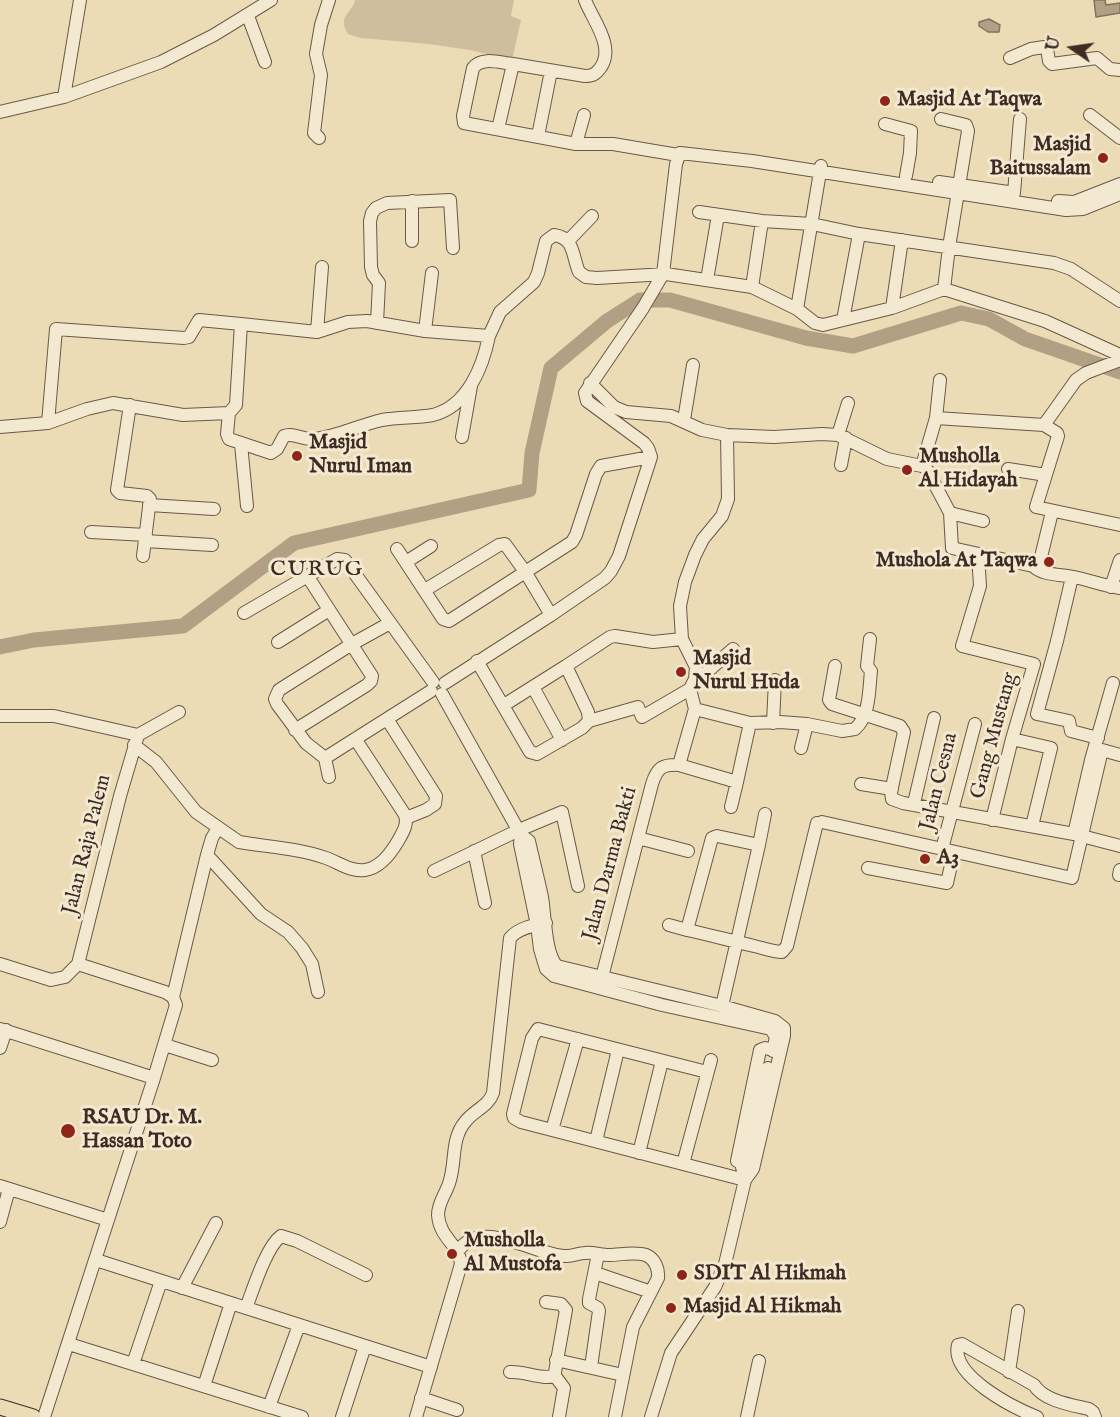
<!DOCTYPE html>
<html>
<head>
<meta charset="utf-8">
<style>
  body { margin:0 }
  #map { position:relative; width:1120px; height:1417px; overflow:hidden; background:#ecdcb6; font-family:"IM FELL English",serif }
  canvas { display:block }
  .north { position:absolute; left:1042px; top:18px; width:60px; height:60px; -webkit-text-stroke:4px #f3e8d0; paint-order:stroke; rotate:283deg; font-size:16px; font-weight:700; line-height:24px; text-align:center; color:#3e2c24 }
  .north::after { content:''; display:block; margin:auto; width:21px; height:27px; background:#3e2c24; clip-path:polygon(50% 0,100% 100%,50% 72%,0 100%) }
</style>
</head>
<body>
<div id="map">
<canvas width="1120" height="1417"></canvas>
<div class="north">U</div>
</div>
<script>
const ctx = document.querySelector('canvas').getContext('2d');
ctx.lineJoin = 'round';
function fillPath(path, color) { ctx.fillStyle = color; ctx.fill(path, 'evenodd'); }
function stroke(path, color, width, dash) { ctx.strokeStyle = color; ctx.lineWidth = width; ctx.lineCap = dash ? 'butt' : 'round'; ctx.setLineDash(dash || []); ctx.stroke(path); }
function write(font, color, halo, rows, align = 'center') {
  ctx.font = font + ' "IM FELL English",serif'; ctx.lineWidth = 6; ctx.setLineDash([]); ctx.textBaseline = 'middle'; ctx.strokeStyle = halo; ctx.fillStyle = color; for (const [text, x, y, turn = 0] of rows) {
    ctx.save(); ctx.translate(x, y); ctx.rotate((+turn || 0) * Math.PI / 180); ctx.textAlign = isNaN(turn) ? turn : align; if (halo) ctx.strokeText(text, 0, 0); ctx.fillText(text, 0, 0); ctx.restore();
  }
}
const green = new Path2D(`
  M355,0H514L511,16L521,20L512,60L470,50L429,44L361,38L348,34C337,15 351,15 355,0Z`);
const water = new Path2D(`
  M1094,0H1105L1106,5L1120,3V13L1096,17Z
  M989,19L1000,25L999,32H988L979,26V22Z`);
const river = new Path2D(`
  M0,647L34,640L183,626L294,543L529,490L532,453L551,368L607,321L640,300H670L806,338L853,346L961,313L989,319L1025,339L1120,372`);
const minor = new Path2D(`
  M248,16L265,62
  M1010,58L1031,49L1044,47L1047,49L1049,61L1052,64L1097,58L1110,69L1120,70
  M513,64C500,63 482,56 473,68L463,116L464,123L576,144H613L678,155
  M64,97L80,0
  M0,112L64,97L161,62L214,35L271,0
  M1090,115L1120,138
  M941,119L966,125L968,131L949,247L944,289
  M885,124L911,131L910,153L906,176
  M498,129L513,64L585,76C593,76 596,74 601,67C615,46 592,19 585,0
  M538,136L551,71
  M319,138L314,133L321,75L316,54L321,25L329,0
  M576,144L584,115
  M939,182L1008,192
  M1014,193L1020,119
  M412,201V241
  M1058,201L1074,202L1120,184
  M699,212L762,221L812,224L859,234L1054,263L1071,269L1120,301
  M568,241L592,216
  M707,280L718,215
  M752,287L762,221
  M892,308L902,240
  M797,309L821,166
  M843,320L859,234
  M377,323L379,283L373,275L371,267L370,221L372,213L376,208L387,203L450,200L453,248
  M425,331L432,273
  M317,332L322,267
  M1120,360L1086,373L1076,380L1044,425L1057,433L1058,436L1036,507L1120,525
  M590,383L614,407L626,412L671,416L702,430L727,435L774,437L822,434L838,435L887,459L922,466
  M130,405L117,490L120,493L147,496L150,499L143,556
  M229,413L227,434L229,439L271,453L277,449L284,436C294,432 304,441 315,439C338,436 360,425 382,420C399,417 416,418 433,415C468,406 483,366 489,336
  M936,418L1044,425
  M684,420L693,365
  M48,423L56,329L184,338L189,337L199,320L241,324
  M0,427L48,423L87,409L113,403L183,415L229,413L236,405L241,324L317,332L348,322L367,321L425,331L489,336L500,312L534,282L538,273L546,241L554,235C575,238 572,256 579,272L586,277L597,278L666,274L752,287L797,309L815,323L823,325L892,308L944,289L1045,321L1120,355
  M838,435L848,403
  M462,437L471,386
  M241,444L247,506
  M841,465L846,438
  M922,466L926,468L950,513L952,548L1033,566C1044,576 1060,574 1074,577C1089,580 1104,586 1120,588
  M922,466L936,418L940,380
  M1008,469L1046,475
  M149,505L214,509
  M950,513L983,521
  M91,532L146,535
  M145,541L212,545
  M397,549L443,619L449,621L572,542L576,535L596,474L601,466L651,457
  M978,554L980,586L962,646L1034,664L1012,739L992,820
  M406,562L431,546
  M1038,569L1052,512
  M1072,577L1057,641L1037,714L1069,721L1071,731L1098,738
  M1111,587L1120,560
  M425,590L499,545L505,544L526,573L551,615
  M244,613L337,559L345,560L433,682
  M278,642L329,610
  M477,661L530,752L537,754L582,728L589,721L588,712L566,666L610,637L615,636L653,642L682,639
  M835,666L829,700L832,704L900,726L904,732L891,792L892,799L903,803L1074,834L1120,846
  M695,679L708,671L733,649
  M445,683L551,615L605,578L611,571L619,556L651,457L648,448L644,443L587,401L585,393L643,308L663,274L676,164L680,153L752,161L1066,210L1083,209L1120,194
  M533,687L562,740
  M442,694L521,835L529,841C533,859 538,878 542,897C545,914 545,954 557,966L722,1006L775,1021L784,1028V1036L753,1169L745,1180L725,1264L715,1287L671,1353L651,1417
  M504,705L566,666
  M695,709L750,723L780,722L807,724L842,731L855,729C870,716 869,689 871,671L867,666L870,639
  M0,716H54L138,735L179,712
  M387,719L436,796L435,804L426,810L406,818
  M589,721L638,707L642,717L690,689
  M773,723L775,680
  M295,730L367,685L371,681L372,676L308,577
  M1012,739L1051,748L1032,826
  M134,745L156,762L196,812L239,842C268,847 298,848 326,858C338,862 350,872 365,870C380,868 391,853 398,841C403,832 408,825 405,815L356,740
  M801,748L807,724
  M1102,750L1120,755
  M325,758L431,691
  M679,765L737,782L750,723
  M329,777L325,758L306,743L277,704L275,699L279,690L352,644L390,623
  M861,784L892,789
  M914,803L934,718
  M731,807L737,782
  M822,822L1072,878L1102,750
  M1074,834L1091,760L1113,683
  M521,835L520,844L537,925L540,949L546,969L554,976L662,1005L771,1029L776,1037L773,1051
  M638,838L688,851
  M759,845L765,814
  M942,849L975,724
  M474,851L485,903
  M207,855L261,914L288,932L302,948L312,964L318,992
  M868,868L947,883L954,852
  M434,871L519,830L562,812L578,886
  M1119,875L1120,870
  M669,925L687,930
  M0,964L51,980L65,977L78,964L165,992L173,997L176,1005L154,1078L44,1417
  M78,964L120,796L138,735
  M602,977L652,784C657,768 662,764 679,765L695,709L690,689L695,679L696,667L682,639L680,606L685,582L695,555L703,539L722,516L728,499L727,435
  M173,997L207,855L212,838L218,828
  M722,1006L759,845L717,836L712,838L687,930C710,935 732,941 754,946C763,948 773,952 782,952L787,946L817,823
  M0,1029L154,1078
  M165,1045L212,1060
  M0,1048L6,1030
  M707,1072L538,1029L532,1038L513,1114L514,1118L521,1122L745,1180
  M552,1130L578,1039
  M596,1141L618,1050
  M639,1153L662,1061
  M737,1161L760,1050L765,1048L773,1050
  M683,1164L711,1060
  M745,1180L742,1167L768,1068
  M0,1186L108,1220
  M0,1222L9,1189
  M458,1251C482,1216 538,1257 567,1256C573,1256 579,1253 585,1253C593,1252 601,1255 609,1255C620,1255 634,1251 646,1255C655,1259 659,1269 658,1278L633,1327L615,1417
  M96,1260L431,1367
  M595,1273L651,1292
  M182,1288L216,1223
  M546,1302L561,1304L566,1310L555,1372V1376L564,1388L559,1417
  M246,1308C253,1290 266,1247 281,1236L297,1241L366,1275
  M69,1344L302,1417
  M556,1360L623,1375
  M133,1364L161,1281
  M591,1367L599,1311L598,1308L589,1303V1299L598,1254
  M510,1372C525,1371 541,1380 555,1376
  M1009,1372L1018,1311
  M204,1386L231,1303
  M421,1398L457,1410
  M269,1407L299,1325
  M342,1417L365,1346
  M416,1417L461,1264C459,1244 440,1239 438,1215C438,1201 447,1193 450,1180C456,1160 451,1139 465,1122C474,1110 488,1107 493,1093L510,938C518,928 534,925 546,923
  M747,1417L759,1361
  M1037,1417C1014,1408 950,1376 958,1345L962,1344L1034,1385C1044,1401 1072,1405 1089,1409L1093,1412L1095,1417`);
const major = new Path2D(`
  M0,1407L33,1417`);
const markers = [
  [885,101,6,"#8f2418"],
  [1103,158,6,"#8f2418"],
  [297,456,6,"#8f2418"],
  [907,470,6,"#8f2418"],
  [1049,562,6,"#8f2418"],
  [681,672,6,"#8f2418"],
  [925,859,6,"#8f2418"],
  [68,1131,8,"#8f2418"],
  [452,1254,6,"#8f2418"],
  [682,1275,6,"#8f2418"],
  [671,1308,6,"#8f2418"]
];
const poiNames = [
  ["Masjid At Taqwa",897,101],
  ["Masjid",1091,146,"right"],
  ["Baitussalam",1091,170,"right"],
  ["Masjid",309,444],
  ["Nurul Iman",309,468],
  ["Musholla",919,458],
  ["Al Hidayah",919,482],
  ["Mushola At Taqwa",1037,562,"right"],
  ["Masjid",693,660],
  ["Nurul Huda",693,684],
  ["A3",937,859],
  ["RSAU Dr. M.",82,1119],
  ["Hassan Toto",82,1143],
  ["Musholla",464,1242],
  ["Al Mustofa",464,1266],
  ["SDIT Al Hikmah",694,1275],
  ["Masjid Al Hikmah",683,1308]
];
const streetNames = [
  ["Gang Mustang",995,736,-75],
  ["Jalan Cesna",940,782,-76],
  ["Jalan Raja Palem",88,845,-76],
  ["Jalan Darma Bakti",611,864,-75]
];
const neighbourhoodNames = [
  ["CURUG",317,570]
];
fillPath(green, '#cebe9d');
fillPath(water, '#b1a084');
stroke(water, '#83725e', 1.5);
stroke(river, '#b1a084', 15);
stroke(minor, '#6a5848', 14);
stroke(major, '#3e2c24', 17);
stroke(minor, '#f3e8d0', 12);
stroke(major, '#ecdcb6', 15);
for (const [x, y, r, color] of markers) { const dot = new Path2D(); dot.arc(x, y, r, 0, 2 * Math.PI); ctx.fillStyle = color; ctx.fill(dot); stroke(dot, '#f3e8d0', 2); }
write('bold 21px', '#3e2c24', '#f3e8d0', poiNames, 'left');
write('21px', '#3e2c24', '#f3e8d0', streetNames);
ctx.letterSpacing = '1.5px';
write('22px', '#3e2c24', '#f3e8d0', neighbourhoodNames);
ctx.letterSpacing = '0px';
</script>
</body>
</html>
